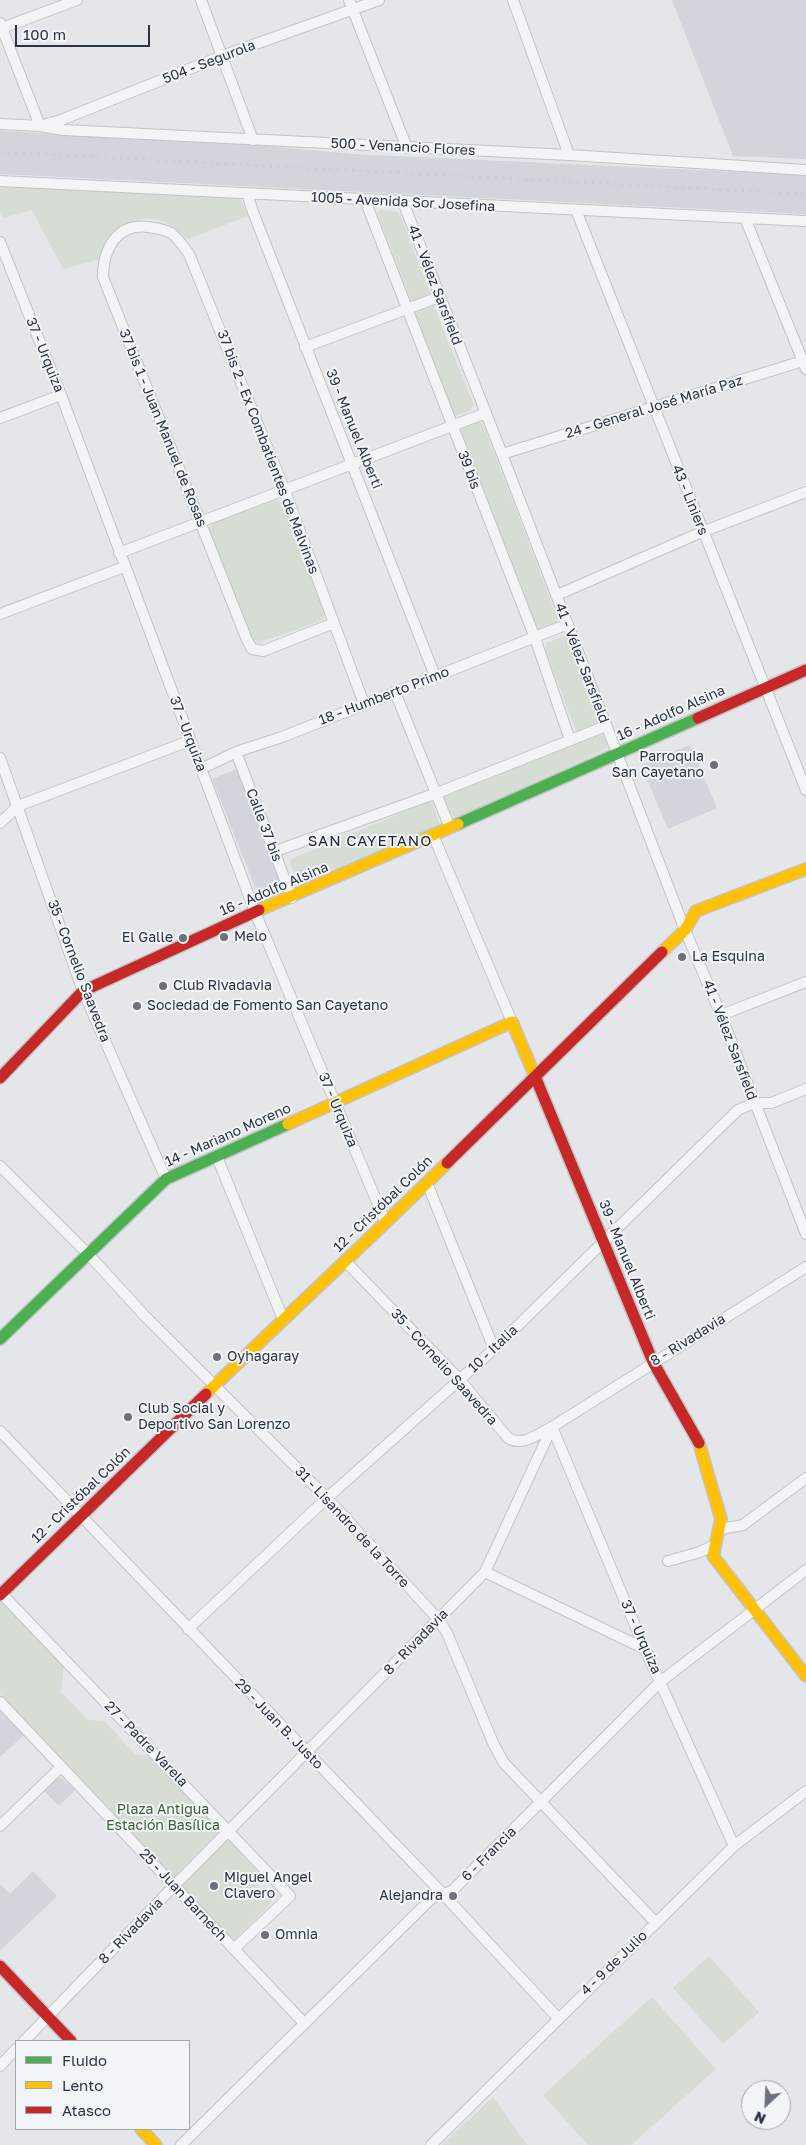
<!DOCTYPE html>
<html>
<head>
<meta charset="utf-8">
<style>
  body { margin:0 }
  #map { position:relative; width:806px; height:2145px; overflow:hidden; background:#e4e6e9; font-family:"Golos Text",sans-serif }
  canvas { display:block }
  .legend { position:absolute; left:15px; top:2040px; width:175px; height:90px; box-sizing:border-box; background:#f2f5f8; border:1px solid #a2a7b0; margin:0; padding:6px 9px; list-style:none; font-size:15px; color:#2a3344 }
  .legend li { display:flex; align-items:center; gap:10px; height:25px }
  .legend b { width:25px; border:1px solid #a2a7b0 }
  .north { position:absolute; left:741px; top:2080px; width:50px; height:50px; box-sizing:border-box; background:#f2f5f8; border:1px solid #a2a7b0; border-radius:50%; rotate:205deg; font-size:14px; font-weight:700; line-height:20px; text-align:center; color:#2a3344 }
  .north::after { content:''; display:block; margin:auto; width:18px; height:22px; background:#6b727e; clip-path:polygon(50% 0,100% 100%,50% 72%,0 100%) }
  .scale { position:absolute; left:15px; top:25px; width:135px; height:22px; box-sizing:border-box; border:2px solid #2a3344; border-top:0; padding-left:6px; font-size:15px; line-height:18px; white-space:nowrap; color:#2a3344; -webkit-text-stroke:4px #f2f5f8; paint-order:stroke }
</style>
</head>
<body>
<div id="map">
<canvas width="806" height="2145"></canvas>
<ul class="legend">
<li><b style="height:6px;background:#4caf50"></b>Fluido</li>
<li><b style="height:6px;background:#ffc107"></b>Lento</li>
<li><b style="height:6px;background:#c62828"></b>Atasco</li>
</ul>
<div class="north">N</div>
<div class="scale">100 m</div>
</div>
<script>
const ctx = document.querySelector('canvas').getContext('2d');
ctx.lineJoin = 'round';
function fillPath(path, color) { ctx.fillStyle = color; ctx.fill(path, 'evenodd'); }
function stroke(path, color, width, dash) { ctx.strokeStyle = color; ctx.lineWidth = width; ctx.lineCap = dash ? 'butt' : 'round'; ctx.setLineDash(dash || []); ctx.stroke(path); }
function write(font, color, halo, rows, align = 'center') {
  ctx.font = font + ' "Golos Text",sans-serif'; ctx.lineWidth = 4; ctx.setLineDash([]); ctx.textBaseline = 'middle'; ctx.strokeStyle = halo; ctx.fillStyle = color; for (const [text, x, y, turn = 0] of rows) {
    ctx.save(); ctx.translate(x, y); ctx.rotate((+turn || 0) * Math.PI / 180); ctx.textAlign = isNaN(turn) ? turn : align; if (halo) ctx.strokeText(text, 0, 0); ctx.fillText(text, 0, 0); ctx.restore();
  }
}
const built = new Path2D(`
  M672,0H806V159L733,156Z
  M0,131L227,142L352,154L806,175V214L0,174Z
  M690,745L717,808L668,829L641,765Z
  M241,767L286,891L263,899L259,897L212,779Z
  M0,1711L24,1735L0,1757Z
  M56,1777L65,1780L75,1790L59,1806L42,1789Z
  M33,1871L57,1896L0,1951V1884L10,1894Z`);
const green = new Path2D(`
  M0,185L240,197L248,216L188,239C182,234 176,228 169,224C139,208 107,229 100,259L63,269L32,210L4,218L0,211Z
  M380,210L396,211L400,214L430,292L428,296L414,302L411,300L377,213Z
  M433,304L474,405C471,412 459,415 453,415L411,312Z
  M479,420L484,426L559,622V624L537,632L458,428Z
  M275,500L283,504L325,614L323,620L320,621L259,643L251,639L209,531L210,526L217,521Z
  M564,636L567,638L601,723L577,733L545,650L547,643Z
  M600,734L606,736L608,745L605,750L458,817L452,816L443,797L446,794Z
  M428,802L433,804L440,824L437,828L305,882H300L296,879L290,863L293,858Z
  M0,1599L64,1665L61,1692L88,1720L104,1721L135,1754L150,1756L256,1869L257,1884L272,1902L234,1941L0,1694Z
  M709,1956L759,2012L723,2044L673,1988Z
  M652,1997L716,2069L631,2145H588L543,2095Z
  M493,2097L527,2145H442Z`);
const street = new Path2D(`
  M201,0L253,140
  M349,0L407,148
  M513,0L569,155
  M0,23L40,126L61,120L222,56L379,0
  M2,28L77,0
  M0,124L40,126L64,130L569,155L806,170
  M0,181L806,221
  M247,193L253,212L435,676
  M365,200L535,638L570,740
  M403,202L502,454L685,930L721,1015L806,1234
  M576,210L806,790
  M745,218L806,369
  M0,242L61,395L255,912L385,1221
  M305,347L439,297
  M0,418L61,395
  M502,454L806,360
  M119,553L486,413
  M557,595L702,532L806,492
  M0,614L124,567
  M334,623L263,651L252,649L247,640L103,277C103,249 117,223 148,227C156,228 164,229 171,233C178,238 184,247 189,254L285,491L364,704
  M395,692L450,828
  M236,752L292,898
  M0,758L83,991L166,1179
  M201,769L236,752L282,737L568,624
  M0,823L18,806L189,741
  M433,835L512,1022
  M273,852L437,793L606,726
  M721,1015L806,982
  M217,1157L283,1319
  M0,1166L89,1255L144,1315L327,1498L438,1619L447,1633L494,1745L504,1763L656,1923
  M427,1183L494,1349
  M346,1262L460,1380L508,1438C523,1447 538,1434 552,1427L645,1649L734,1846
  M0,1431L442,1893L558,2018
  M721,1529L743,1525L806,1478
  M668,1561L700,1552L714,1545
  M485,1572L645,1649
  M0,1592L290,1896L234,1949
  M188,1629L327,1498L494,1349L738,1110L754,1103H771L806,1089
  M0,1702L304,2023
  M0,1826L61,1767
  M24,2041L174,1886L485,1572L552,1427L806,1267
  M0,2066L16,2049
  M181,2145L432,1898L452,1891L660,1682L806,1570
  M431,2145L734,1846L806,1791`);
const fast = new Path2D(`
  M458,824L698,718
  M0,1339L166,1179L288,1124`);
const slow = new Path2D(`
  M259,910L458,824
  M662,952L685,930L696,911L806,869
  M288,1124L512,1022L537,1081
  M206,1394C286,1316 368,1241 447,1163
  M699,1443L721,1519L713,1556L806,1676
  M141,2129L156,2145`);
const jam = new Path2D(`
  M698,718L806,670
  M0,1078L83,991L259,910
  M537,1081L653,1362L699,1443
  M447,1163L662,952
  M0,1595L206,1394
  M0,1966L71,2041`);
const rail = new Path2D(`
  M0,152L806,194`);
const markers = [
  [714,765,5,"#6b727e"],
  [224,937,5,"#6b727e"],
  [183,938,5,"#6b727e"],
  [682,957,5,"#6b727e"],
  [163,986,5,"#6b727e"],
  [137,1006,5,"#6b727e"],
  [217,1357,5,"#6b727e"],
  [128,1417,5,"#6b727e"],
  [214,1886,5,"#6b727e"],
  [453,1896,5,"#6b727e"],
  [265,1935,5,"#6b727e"]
];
const streetNames = [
  ["504 - Segurola",209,62,-21],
  ["500 - Venancio Flores",403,147,3],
  ["1005 - Avenida Sor Josefina",403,202,3],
  ["41 - Vélez Sarsfield",435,285,69],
  ["37 - Urquiza",45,355,68],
  ["24 - General José María Paz",654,407,-17],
  ["37 bis 1 - Juan Manuel de Rosas",163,428,68],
  ["39 - Manuel Alberti",354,429,68],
  ["37 bis 2 - Ex Combatientes de Malvinas",268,452,69],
  ["39 bis",469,470,69],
  ["43 - Liniers",690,500,68],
  ["41 - Vélez Sarsfield",582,663,69],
  ["18 - Humberto Primo",384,696,-21],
  ["16 - Adolfo Alsina",671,713,-24],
  ["37 - Urquiza",188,734,69],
  ["Calle 37 bis",264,825,69],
  ["16 - Adolfo Alsina",274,889,-23],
  ["35 - Cornelio Saavedra",79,971,69],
  ["41 - Vélez Sarsfield",730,1040,69],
  ["37 - Urquiza",338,1110,67],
  ["14 - Mariano Moreno",228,1135,-24],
  ["12 - Cristóbal Colón",383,1204,-44],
  ["39 - Manuel Alberti",627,1260,68],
  ["8 - Rivadavia",688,1340,-32],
  ["10 - Italia",493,1349,-43],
  ["35 - Cornelio Saavedra",444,1367,48],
  ["12 - Cristóbal Colón",81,1495,-44],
  ["31 - Lisandro de la Torre",352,1527,47],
  ["37 - Urquiza",641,1637,66],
  ["8 - Rivadavia",416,1642,-46],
  ["29 - Juan B. Justo",279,1724,46],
  ["27 - Padre Varela",146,1744,46],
  ["6 - Francia",489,1854,-45],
  ["25 - Juan Barnech",183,1895,47],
  ["8 - Rivadavia",131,1931,-46],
  ["4 - 9 de Julio",614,1963,-44]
];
const poiNames = [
  ["Parroquia",704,757,"right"],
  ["San Cayetano",704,773,"right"],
  ["Melo",234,937],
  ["El Galle",173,938,"right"],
  ["La Esquina",692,957],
  ["Club Rivadavia",173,986],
  ["Sociedad de Fomento San Cayetano",147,1006],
  ["Oyhagaray",227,1357],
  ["Club Social y",138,1409],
  ["Deportivo San Lorenzo",138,1425],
  ["Miguel Angel",224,1878],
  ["Clavero",224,1894],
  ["Alejandra",443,1896,"right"],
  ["Omnia",275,1935]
];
const parkNames = [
  ["Plaza Antigua",163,1810],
  ["Estación Basílica",163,1826]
];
const neighbourhoodNames = [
  ["SAN CAYETANO",370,841]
];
fillPath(built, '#d2d6dc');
fillPath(green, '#d5ddd4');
stroke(street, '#c2c4c7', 12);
stroke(fast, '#c2c4c7', 14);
stroke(slow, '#c2c4c7', 14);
stroke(jam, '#c2c4c7', 14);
stroke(street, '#f3f4f6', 10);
stroke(fast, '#4caf50', 11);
stroke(slow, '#ffc107', 11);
stroke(jam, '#c62828', 11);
stroke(rail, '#ccced1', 2.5, [2.5, 5]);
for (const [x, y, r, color] of markers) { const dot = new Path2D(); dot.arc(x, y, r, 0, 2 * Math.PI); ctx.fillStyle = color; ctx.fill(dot); stroke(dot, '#f2f5f8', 2); }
write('14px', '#2a3344', '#f2f5f8', streetNames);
write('14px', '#2a3344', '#f2f5f8', poiNames, 'left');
write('14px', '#3e6037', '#f2f5f8', parkNames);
ctx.letterSpacing = '1px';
write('15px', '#1c2435', '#f2f5f8', neighbourhoodNames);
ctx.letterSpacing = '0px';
</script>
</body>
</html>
